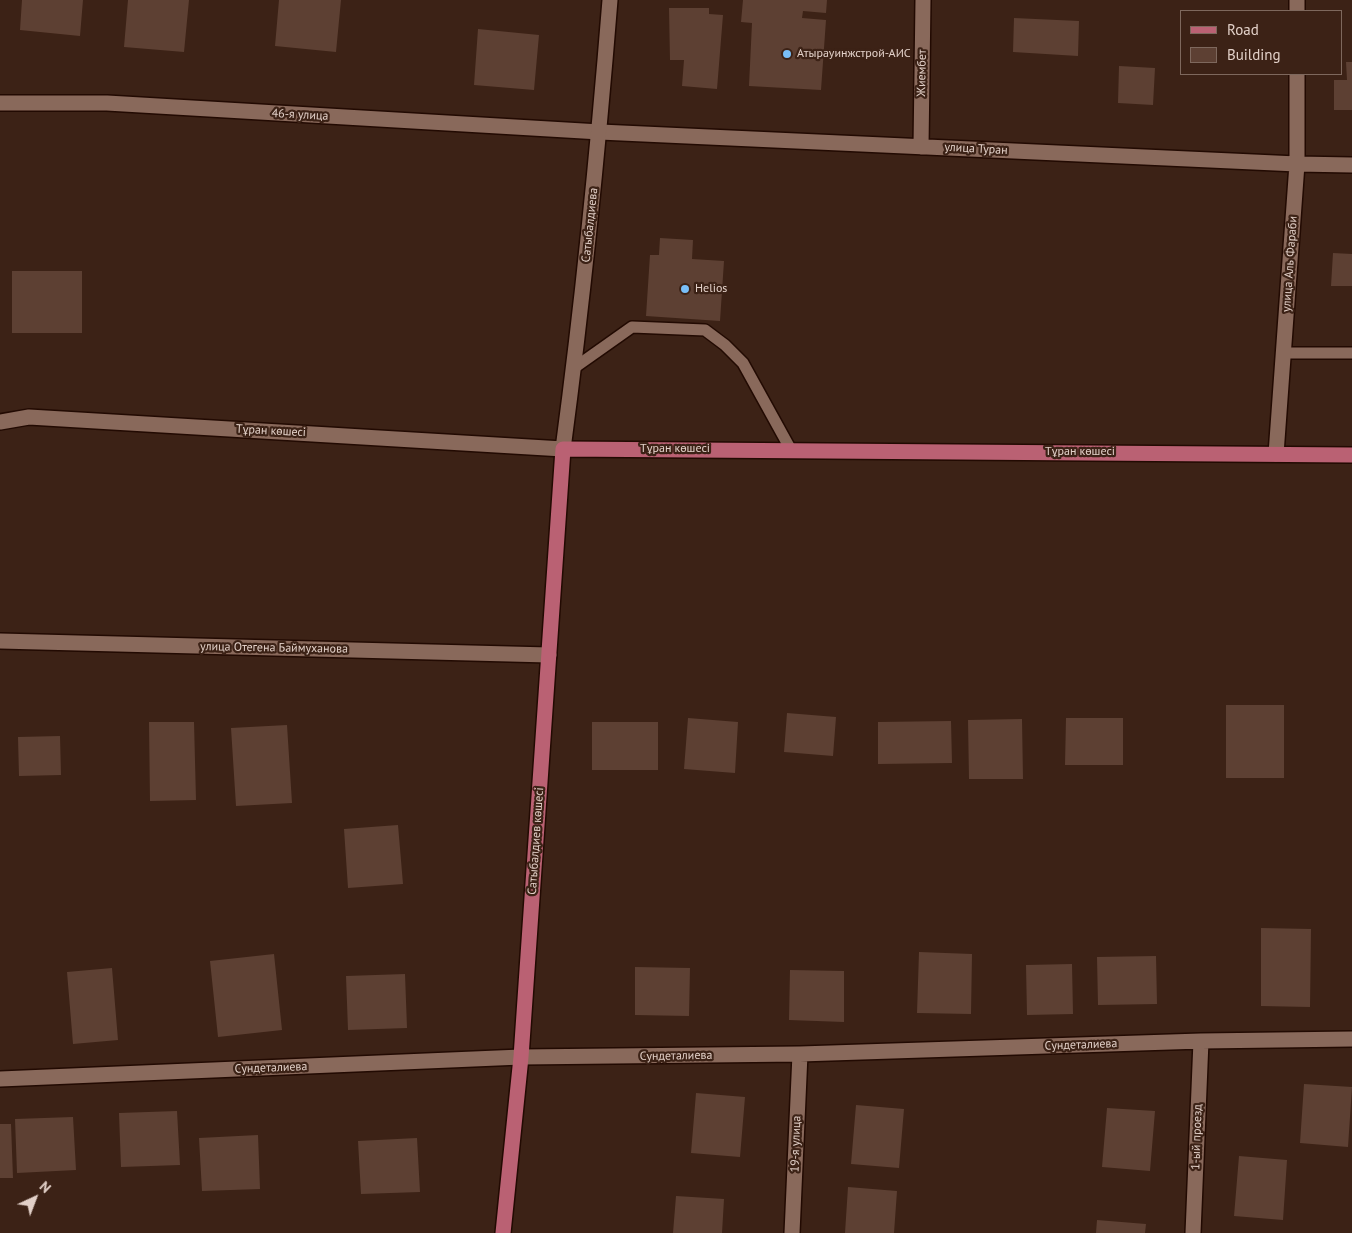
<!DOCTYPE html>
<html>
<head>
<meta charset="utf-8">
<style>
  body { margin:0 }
  #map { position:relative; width:1352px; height:1233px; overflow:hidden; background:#3c2216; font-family:"PT Sans",sans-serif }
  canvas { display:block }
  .legend { position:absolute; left:1180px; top:10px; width:162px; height:65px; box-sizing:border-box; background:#3c2216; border:1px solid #7e685d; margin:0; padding:6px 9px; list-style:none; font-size:15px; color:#e2d0c8 }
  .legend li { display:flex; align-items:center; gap:10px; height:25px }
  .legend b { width:25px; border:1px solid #7e685d }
  .north { position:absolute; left:10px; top:1173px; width:50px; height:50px; -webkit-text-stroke:4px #3c2216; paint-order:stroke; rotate:43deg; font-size:14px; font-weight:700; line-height:20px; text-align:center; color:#e2d0c8 }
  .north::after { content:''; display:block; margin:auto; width:18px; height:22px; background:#e2d0c8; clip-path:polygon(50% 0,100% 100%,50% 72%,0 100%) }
</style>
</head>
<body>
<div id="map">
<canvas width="1352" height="1233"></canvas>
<ul class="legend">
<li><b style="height:6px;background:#ba6173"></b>Road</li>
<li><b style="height:14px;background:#5d4033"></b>Building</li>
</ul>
<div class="north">N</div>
</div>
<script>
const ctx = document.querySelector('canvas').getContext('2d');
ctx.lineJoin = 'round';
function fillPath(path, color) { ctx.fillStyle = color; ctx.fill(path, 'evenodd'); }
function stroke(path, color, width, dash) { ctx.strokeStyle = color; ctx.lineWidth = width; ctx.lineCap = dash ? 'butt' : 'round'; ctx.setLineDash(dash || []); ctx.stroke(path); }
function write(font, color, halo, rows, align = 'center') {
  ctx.font = font + ' "PT Sans",sans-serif'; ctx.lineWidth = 4.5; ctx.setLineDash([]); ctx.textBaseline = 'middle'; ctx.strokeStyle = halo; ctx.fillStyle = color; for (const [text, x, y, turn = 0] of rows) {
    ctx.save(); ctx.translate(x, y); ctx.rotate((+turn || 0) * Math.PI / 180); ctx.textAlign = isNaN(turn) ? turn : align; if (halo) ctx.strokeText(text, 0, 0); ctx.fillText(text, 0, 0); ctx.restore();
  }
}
const building = new Path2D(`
  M22,0H83L80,36L20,30Z
  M128,0H189L184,52L124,47Z
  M279,0H341L336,52L275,46Z
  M743,0H827L826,13L803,11L802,18L826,20L821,90L749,86L752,23L741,22Z
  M669,8H709V14L723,15L717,89L682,86L684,60H670Z
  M1014,18L1079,21L1078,56L1013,52Z
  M478,29L539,35L534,90L474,85Z
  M1346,62H1352V110H1334V80H1347Z
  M1119,66L1155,68L1153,105L1118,103Z
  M660,238L693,240L692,259L724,261L720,321L646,316L650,255H659Z
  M1333,253L1352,254V286H1331Z
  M12,271H82V333H12Z
  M1226,705H1284V778H1226Z
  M787,713L836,717L833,756L784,752Z
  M688,718L738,722L735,773L684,769Z
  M1066,718H1123V765H1065Z
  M1022,719L1023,779H969L968,720Z
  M951,721L952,763L878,764V722Z
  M149,722H194L196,800L150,801Z
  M592,722H658V770H592Z
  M287,725L292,803L236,806L231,728Z
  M60,736L61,775L19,776L18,737Z
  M398,825L403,884L348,888L344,829Z
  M1261,928L1311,929L1310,1007L1261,1006Z
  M919,952L972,954L971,1014L917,1013Z
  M274,954L282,1030L218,1037L210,961Z
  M1156,956L1157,1004L1098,1005L1097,957Z
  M1072,964L1073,1014L1027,1015L1026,965Z
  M635,967L690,968L689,1016L635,1015Z
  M112,968L118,1040L73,1044L67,972Z
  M790,970L844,971V1022L789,1020Z
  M405,974L407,1028L348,1030L346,976Z
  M1304,1084L1352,1087L1348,1147L1300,1143Z
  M696,1093L745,1097L740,1157L691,1153Z
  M856,1105L904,1109L899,1168L851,1164Z
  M1107,1108L1155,1111L1150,1171L1102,1167Z
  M177,1111L180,1165L121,1167L119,1113Z
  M73,1117L76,1170L17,1173L15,1119Z
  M0,1124H11L13,1178H0Z
  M258,1135L260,1189L202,1191L199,1138Z
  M417,1138L420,1192L361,1194L358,1141Z
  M1239,1156L1287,1160L1283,1220L1234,1216Z
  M848,1187L897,1191L894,1233H845Z
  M676,1196L724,1199L722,1233H673Z
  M1097,1220L1146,1224L1145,1233H1096Z`);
const lane = new Path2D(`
  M1283,353H1352
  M574,368L632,327L705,330L725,345L743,363L791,450`);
const street = new Path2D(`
  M1297,11V0
  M0,103H107L600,132L1297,164L1352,165
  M921,147L923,0
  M1276,454L1297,164V74
  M0,641L549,655
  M0,1079L521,1057L800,1054L1201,1041L1352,1039
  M792,1233L800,1054
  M1193,1233L1201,1041`);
const secondary = new Path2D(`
  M0,422L29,417L563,449C583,299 598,150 610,0`);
const primary = new Path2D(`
  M503,1233L521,1057L563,449L1352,455`);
const markers = [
  [787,54,5,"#79bff8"],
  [685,289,5,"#79bff8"]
];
const poiNames = [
  ["Атырауинжстрой-АИС",797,54],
  ["Helios",695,289]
];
const streetNames = [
  ["Жиембет",922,73,-89],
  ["46-я улица",300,115,3],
  ["улица Туран",976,149,3],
  ["Сатыбалдиева",590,225,-84],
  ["улица Аль Фараби",1290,264,-86],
  ["Тұран көшесі",271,431,3],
  ["Тұран көшесі",675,449],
  ["Тұран көшесі",1080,452],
  ["улица Отегена Баймуханова",274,648,1],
  ["Сатыбалдиев көшесі",536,841,-86],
  ["Сундеталиева",1081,1045,-2],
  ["Сундеталиева",676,1056,-1],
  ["Сундеталиева",271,1068,-2],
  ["1-ый проезд",1197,1137,-88],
  ["19-я улица",796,1144,-88]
];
fillPath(building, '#5d4033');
stroke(lane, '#220a02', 14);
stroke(street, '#220a02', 18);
stroke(secondary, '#220a02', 18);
stroke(primary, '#220a02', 18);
stroke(lane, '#89695b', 11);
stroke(street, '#89695b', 15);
stroke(secondary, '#89695b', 15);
stroke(primary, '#ba6173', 15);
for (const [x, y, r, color] of markers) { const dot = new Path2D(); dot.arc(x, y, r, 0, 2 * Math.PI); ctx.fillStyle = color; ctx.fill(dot); stroke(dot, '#3c2216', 2); }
write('12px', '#e2d0c8', '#3c2216', poiNames, 'left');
write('12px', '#e2d0c8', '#3c2216', streetNames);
</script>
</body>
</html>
